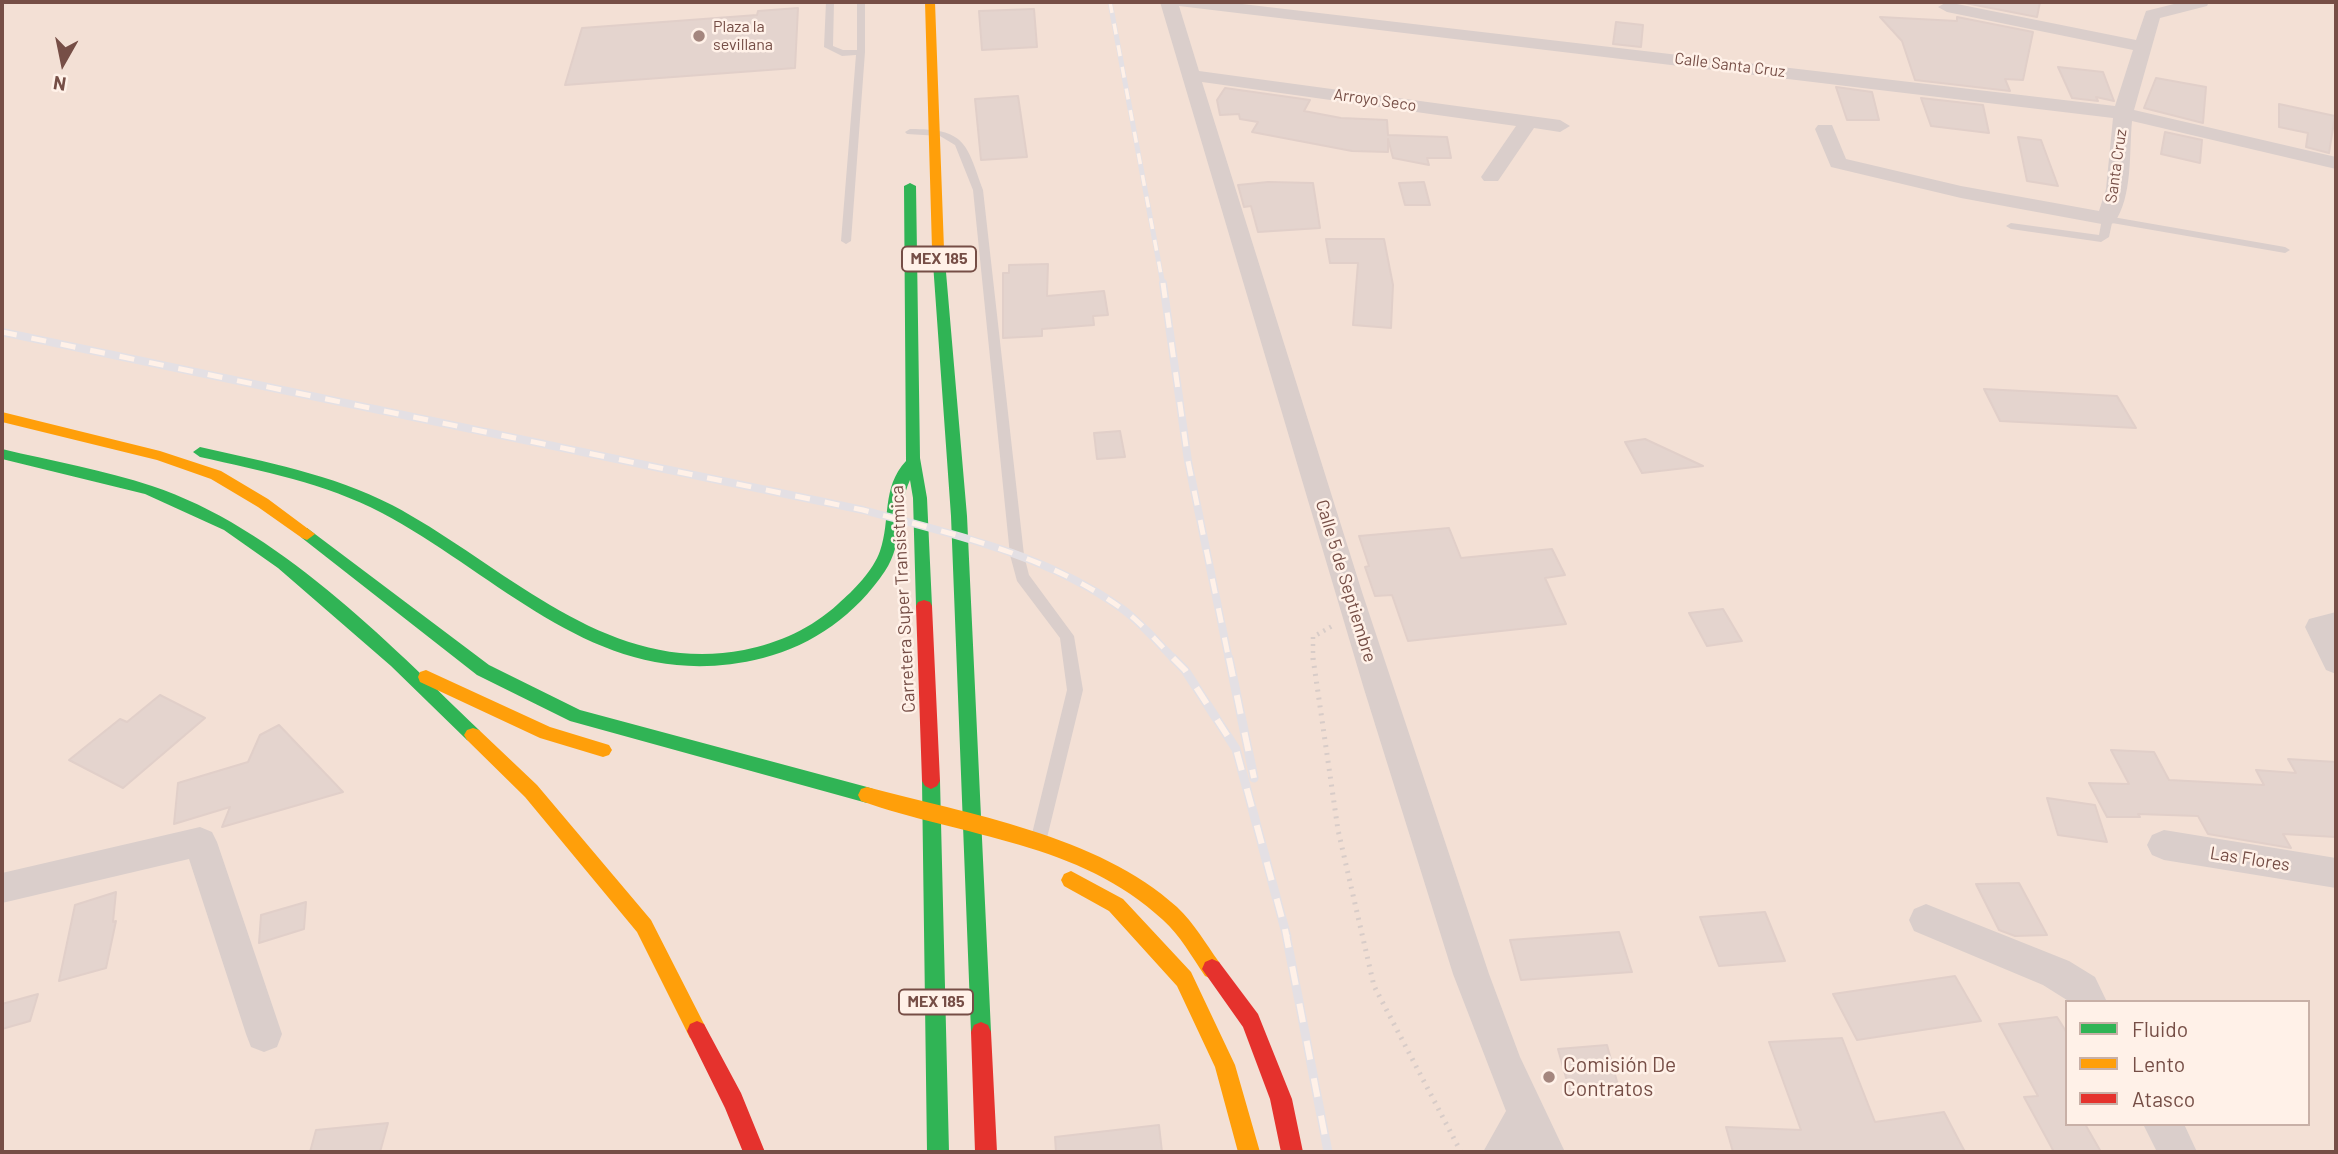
<!DOCTYPE html>
<html>
<head>
<meta charset="utf-8">
<style>
  body { margin:0 }
  #map { position:relative; width:2338px; height:1154px; overflow:hidden; background:#f8eee7; font-family:Barlow,sans-serif }
  canvas { display:block }
  .frame { position:absolute; inset:0; border:4px solid #764e46; pointer-events:none }
  .legend { position:absolute; left:2065px; top:1000px; width:245px; height:126px; box-sizing:border-box; background:#fff1e8; border:2px solid #c8b0a7; margin:0; padding:9px 12px; list-style:none; font-size:21px; color:#764e46 }
  .legend li { display:flex; align-items:center; gap:14px; height:35px }
  .legend b { width:35px; border:2px solid #c8b0a7 }
  .north { position:absolute; left:28px; top:28px; width:70px; height:70px; -webkit-text-stroke:5px #fff1e8; paint-order:stroke; rotate:189deg; font-size:19px; font-weight:700; line-height:28px; text-align:center; color:#764e46 }
  .north::after { content:''; display:block; margin:auto; width:24px; height:32px; background:#764e46; clip-path:polygon(50% 0,100% 100%,50% 72%,0 100%) }
</style>
</head>
<body>
<div id="map">
<canvas width="2338" height="1154"></canvas>
<div class="frame"></div>
<ul class="legend">
<li><b style="height:9px;background:#30b455"></b>Fluido</li>
<li><b style="height:9px;background:#ff9f0a"></b>Lento</li>
<li><b style="height:9px;background:#e5322d"></b>Atasco</li>
</ul>
<div class="north">N</div>
</div>
<script>
const ctx = document.querySelector('canvas').getContext('2d');
ctx.lineJoin = 'round';
function fillPath(path, color) { ctx.fillStyle = color; ctx.fill(path, 'evenodd'); }
function stroke(path, color, width, dash) { ctx.strokeStyle = color; ctx.lineWidth = width; ctx.lineCap = dash ? 'butt' : 'round'; ctx.setLineDash(dash || []); ctx.stroke(path); }
function write(font, color, halo, rows, align = 'center') {
  ctx.font = font + ' Barlow,sans-serif'; ctx.lineWidth = 5; ctx.setLineDash([]); ctx.textBaseline = 'middle'; ctx.strokeStyle = halo; ctx.fillStyle = color; for (const [text, x, y, turn = 0] of rows) {
    ctx.save(); ctx.translate(x, y); ctx.rotate((+turn || 0) * Math.PI / 180); ctx.textAlign = isNaN(turn) ? turn : align; if (halo) ctx.strokeText(text, 0, 0); ctx.fillText(text, 0, 0); ctx.restore();
  }
}
const residential = new Path2D(`
  M2,2H2336V1152H2ZM2067,1002H2308V1124H2067Z`);
const building = new Path2D(`
  M1960,2H2040L2037,17Z
  M798,8L795,68L565,85L582,28L757,15L758,11Z
  M1034,9L1037,47L982,50L979,11Z
  M1880,17L1957,21V17L2033,32L2023,80L2005,79L2010,91L1915,80L1902,41Z
  M1616,22L1643,25L1641,47L1613,44Z
  M2058,67L2103,72L2114,101L2096,97L2098,101L2072,98Z
  M2156,78L2206,87L2203,123L2144,108Z
  M1836,87L1872,92L1879,120H1847Z
  M1225,88L1310,100L1304,111L1341,118L1387,120L1388,135L1447,137L1451,158H1427L1429,165L1393,158L1388,139V152L1352,151L1252,132L1258,122L1240,119L1239,114L1220,115L1217,100Z
  M1018,96L1027,157L981,160L975,99Z
  M1921,98L1983,105L1989,133L1931,126Z
  M2279,104L2335,116L2329,153L2306,147L2308,133L2279,127Z
  M2165,132L2202,140L2200,163L2161,154Z
  M2018,137L2041,140L2058,186L2027,181Z
  M1268,182L1313,183L1320,228L1258,232L1251,206L1244,207L1238,185Z
  M1424,182L1430,205H1405L1399,183Z
  M1326,239H1384L1393,285L1391,328L1353,325L1358,263H1330Z
  M1048,264L1047,296L1104,291L1108,315L1093,316L1094,325L1042,329V336L1003,338V273H1009V265Z
  M1984,389L2117,396L2136,428L2000,421Z
  M1120,431L1125,457L1097,459L1094,433Z
  M1645,439L1703,466L1642,473L1625,442Z
  M1449,528L1461,558L1552,549L1565,575L1545,578L1566,624L1408,641L1392,595L1375,596L1365,567L1369,566L1359,536Z
  M1723,609L1742,641L1707,646L1689,613Z
  M160,695L205,718L123,788L69,760L120,719L127,722Z
  M279,725L343,792L222,827L230,807L174,824L178,783L248,762L260,735Z
  M2111,750L2154,752L2169,780L2264,785L2256,770L2296,773L2288,759L2336,762V837L2283,834L2291,848L2208,834L2198,816L2138,814L2140,817H2107L2089,783L2129,784Z
  M2047,798L2095,805L2107,842L2058,835Z
  M2019,883L2047,935L2015,936L1999,930L1976,884Z
  M116,892L113,922L116,921L106,968L59,981L75,905Z
  M306,902L304,929L259,943L261,915Z
  M1765,912L1785,961L1719,966L1700,917Z
  M1619,932L1632,972L1521,980L1510,940Z
  M1955,976L1981,1021L1857,1040L1833,994Z
  M38,994L30,1021L2,1029V1004Z
  M2057,1017L2067,1033V1124H2085L2101,1152H2054L2024,1097L2038,1096L1999,1024Z
  M1842,1038L1875,1122L1944,1112L1965,1152H1733L1726,1127L1801,1130L1769,1042Z
  M1607,1045L1619,1089L1570,1092L1558,1049Z
  M388,1123L380,1152H310L316,1130Z
  M1159,1125L1162,1152H1056L1055,1137Z`);
const pathFar1 = new Path2D(`
  M1313,660V637L1334,625`);
const path = new Path2D(`
  M1313,658L1338,830L1374,986L1461,1152`);
const lane = new Path2D(`
  M826,2H834L833,46L843,50H857V2H865V52L851,241L846,244L841,241L856,55L842,56L824,47Z
  M910,129C965,129 966,142 983,190L1024,555L1029,575L1074,636L1083,690L1046,842L1044,847L1038,849L1032,847L1030,842L1067,690L1060,638L1017,581L1010,555L973,190L955,145L940,136L907,134L905,132Z
  M2107,216L2285,247L2290,250L2285,253L2112,223L2109,237L2101,242L2011,229L2006,226L2011,223L2099,235L2102,219Z`);
const street = new Path2D(`
  M1160,2H1225L2115,106L2133,50L1947,12L1938,7L1947,2L2136,40L2146,11L2182,2H2209L2207,6L2160,18L2134,110L2336,157V169L2132,121C2129,152 2133,197 2114,223L2107,225L1961,198L1831,167L1815,129L1818,125H1832L1846,159L1961,186L2099,211L2106,189L2113,118L1179,6L1199,71L1560,120L1570,126L1560,132L1534,128L1498,181H1484L1481,177L1516,126L1202,82L1362,592L1489,974L1520,1057L1565,1152H1483L1506,1111L1453,974L1364,689Z
  M2336,612V674L2326,670L2305,627L2309,619Z
  M200,827L212,832L217,842L282,1034L277,1047L264,1052L251,1047L246,1034L189,859L2,903V873Z
  M2164,830L2336,858V888L2164,860L2152,855L2147,845L2152,835Z
  M1926,904L2069,961L2095,977L2107,1002H2070L2043,985L1914,931L1909,920L1914,909Z
  M2143,1124H2184L2197,1152H2157Z`);
const fast = new Path2D(`
  M910,183L916,186L920,458L927,498L932,606L930,610H918L916,606L913,498L910,480C896,510 904,543 885,571C856,614 814,645 763,658C604,698 509,581 382,513C325,483 262,471 200,457L193,452L200,447C265,462 332,474 392,505C504,564 606,677 744,650C779,643 812,628 838,604C854,590 873,571 880,551C891,520 881,488 906,461L904,186Z
  M938,245L944,249L967,516L991,1032L988,1039L981,1042L974,1039L971,1032L951,516L932,249Z
  M2,449C52,461 104,470 152,486C276,527 387,641 479,730L482,735L479,740L473,742L467,740L391,666L278,568L224,530L145,494L2,459Z
  M307,528L489,665L580,710L867,787L873,789L876,795L873,801L867,803L570,721L477,675L302,538L299,534Z
  M931,773L937,776L940,781L949,1152H927L922,781L925,776Z`);
const slow = new Path2D(`
  M925,2H935L944,249L938,253L932,249Z
  M2,412L160,451L221,471L268,499L315,534L307,540L302,538L258,507L211,479L157,460L2,422Z
  M426,670L550,727L609,745L612,750L609,755L603,757L540,738L420,682L418,677L420,672Z
  M473,728L479,730L537,785L651,920L704,1024L707,1031L704,1038L697,1041L690,1038L637,932L525,797L467,740L464,735L467,730Z
  M867,787C968,814 1098,835 1177,907C1194,923 1206,944 1219,962L1222,969L1219,976L1212,979L1205,976C1192,957 1180,935 1163,920C1080,842 963,837 861,801L858,795L861,789Z
  M1071,871L1123,899L1191,972L1235,1065L1260,1152H1238L1215,1067L1177,986L1109,911L1064,886L1061,880L1064,874Z`);
const jam = new Path2D(`
  M924,600L930,602L932,606L940,781L937,786L931,789L925,786L922,781L916,606L918,602Z
  M1212,959L1219,962L1258,1014L1292,1099L1303,1152H1281L1270,1099L1243,1027L1202,969L1205,962Z
  M697,1021L704,1024L741,1093L765,1152H743L725,1108L687,1031L690,1024Z
  M981,1022L988,1025L991,1032L997,1152H975L971,1032L974,1025Z`);
const railFar2 = new Path2D(`
  M1110,2L1163,285`);
const railFar1 = new Path2D(`
  M1163,283L1188,461L1229,660
  M2,332L863,510C952,534 1045,554 1121,608C1141,622 1158,643 1175,660`);
const rail = new Path2D(`
  M1173,658L1185,670L1236,749L1287,937
  M1229,658L1254,778
  M1285,929L1328,1152`);
const markers = [
  [699,36,7,"#a4867e"],
  [1549,1077,7,"#a4867e"]
];
const farPoinames = [
  ["Plaza la",713,27],
  ["sevillana",713,45]
];
const farStreetnames = [
  ["Calle Santa Cruz",1730,65,7],
  ["Arroyo Seco",1375,100,8],
  ["Santa Cruz",2116,166,-82]
];
const shields = [
  [939,259,74],
  [936,1002,74]
];
const shieldNames = [
  ["MEX 185",939,259],
  ["MEX 185",936,1002]
];
const streetNames = [
  ["Calle 5 de Septiembre",1346,581,73],
  ["Carretera Super Transístmica",903,599,-93],
  ["Las Flores",2250,859,9]
];
const nearPoinames = [
  ["Comisión De",1563,1065],
  ["Contratos",1563,1089]
];
fillPath(residential, '#f3e0d5');
fillPath(building, '#e4d4ce');
stroke(building, '#e1cfc9', 2);
stroke(pathFar1, '#d8ccc8', 4.5, [2, 5]);
stroke(path, '#d8ccc8', 5, [2, 6]);
fillPath(lane, '#dacecb');
fillPath(street, '#dacecb');
fillPath(fast, '#30b455');
fillPath(slow, '#ff9f0a');
fillPath(jam, '#e5322d');
stroke(railFar2, '#e4e0e4', 5);
stroke(railFar1, '#e4e0e4', 8);
stroke(rail, '#e4e0e4', 9);
stroke(railFar2, '#fff1e8', 3.5, [11]);
stroke(railFar1, '#fff1e8', 5, [15]);
stroke(rail, '#fff1e8', 6, [19]);
for (const [x, y, r, color] of markers) { const dot = new Path2D(); dot.arc(x, y, r, 0, 2 * Math.PI); ctx.fillStyle = color; ctx.fill(dot); stroke(dot, '#fff1e8', 2.5); }
write('16px', '#764e46', '#fff1e8', farPoinames, 'left');
write('16px', '#764e46', '#fff1e8', farStreetnames);
for (const [x, y, w] of shields) { const box = new Path2D(); box.roundRect(x - w / 2, y - 12.5, w, 25, 5); ctx.fillStyle = '#fff1e8'; ctx.fill(box); stroke(box, '#764e46', 2); }
write('bold 16px', '#764e46', null, shieldNames);
write('18px', '#764e46', '#fff1e8', streetNames);
write('21px', '#764e46', '#fff1e8', nearPoinames, 'left');
</script>
</body>
</html>
